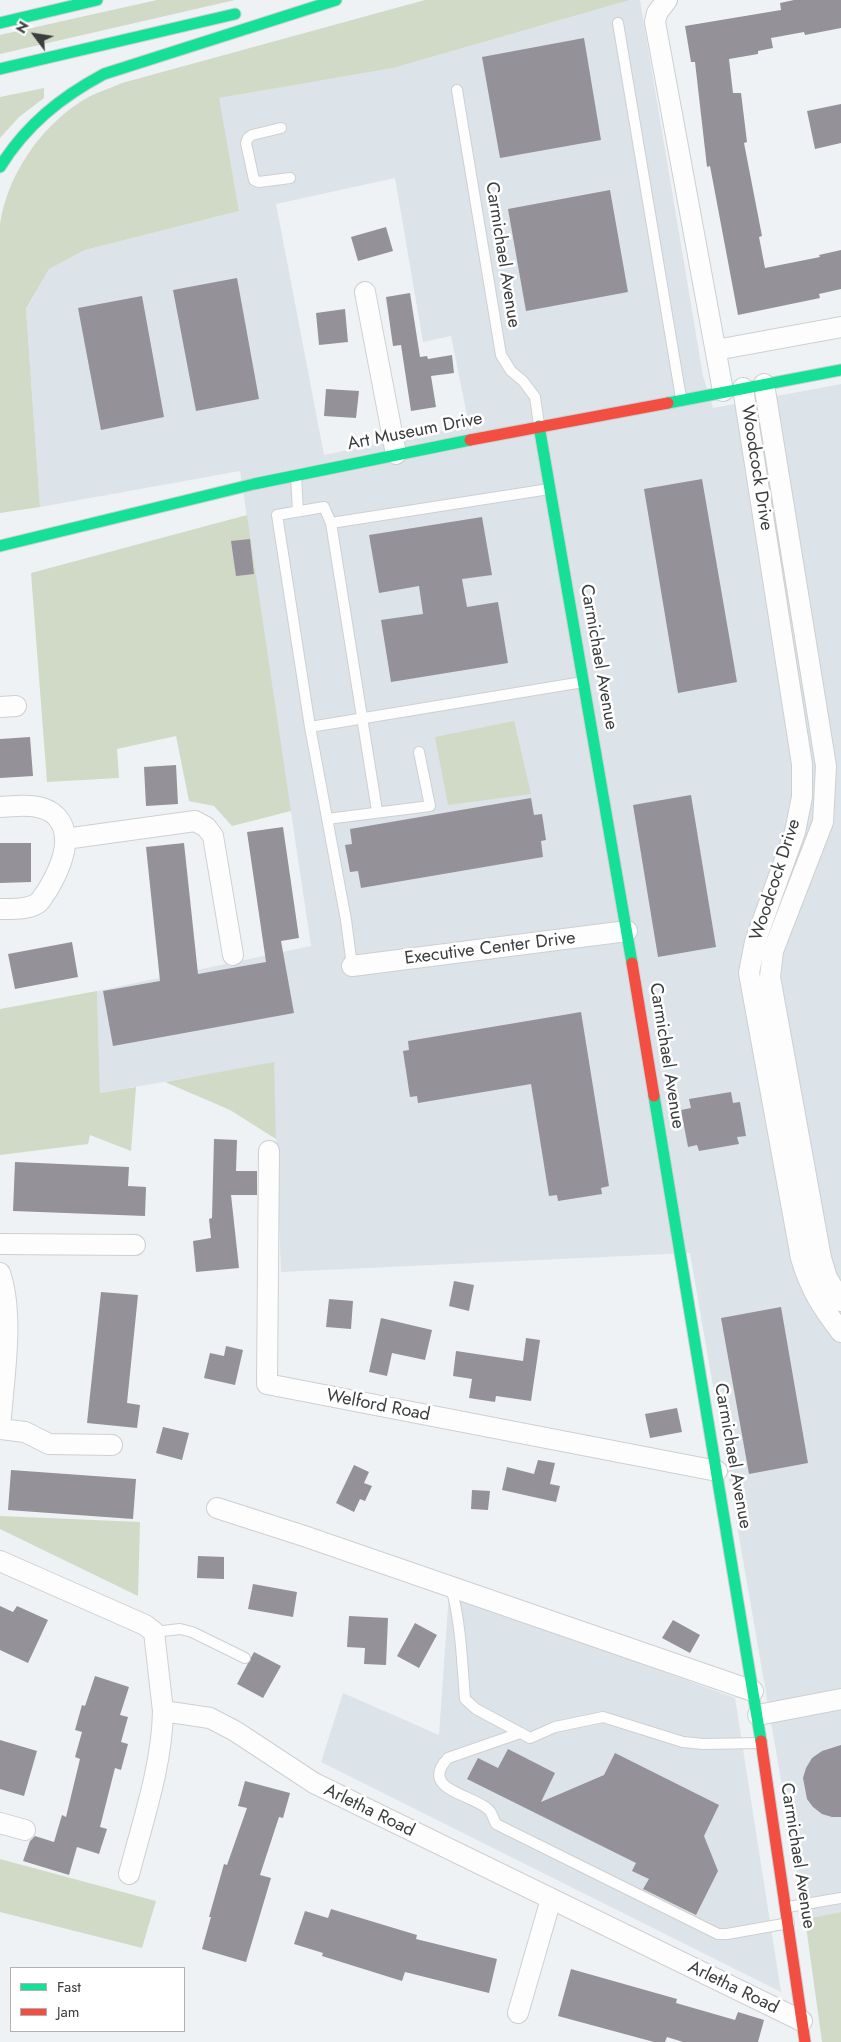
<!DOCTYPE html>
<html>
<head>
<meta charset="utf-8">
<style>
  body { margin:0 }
  #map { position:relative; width:841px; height:2042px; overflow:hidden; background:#eff2f4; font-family:Jost,sans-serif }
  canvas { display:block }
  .legend { position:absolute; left:10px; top:1967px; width:175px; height:65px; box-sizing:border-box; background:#fff; border:1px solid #b1b1b2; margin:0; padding:6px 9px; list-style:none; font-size:15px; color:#3b3d3e }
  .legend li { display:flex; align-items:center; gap:10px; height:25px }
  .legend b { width:25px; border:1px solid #b1b1b2 }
  .north { position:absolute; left:10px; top:10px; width:50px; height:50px; -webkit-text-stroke:4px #fff; paint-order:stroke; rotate:301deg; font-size:14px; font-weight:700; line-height:20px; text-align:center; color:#3b3d3e }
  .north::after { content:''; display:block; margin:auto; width:18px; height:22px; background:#3b3d3e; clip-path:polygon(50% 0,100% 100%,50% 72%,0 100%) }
</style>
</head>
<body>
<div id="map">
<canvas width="841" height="2042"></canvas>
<ul class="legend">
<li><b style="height:6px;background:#16e098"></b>Fast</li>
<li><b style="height:6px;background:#f24e42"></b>Jam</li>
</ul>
<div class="north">N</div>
</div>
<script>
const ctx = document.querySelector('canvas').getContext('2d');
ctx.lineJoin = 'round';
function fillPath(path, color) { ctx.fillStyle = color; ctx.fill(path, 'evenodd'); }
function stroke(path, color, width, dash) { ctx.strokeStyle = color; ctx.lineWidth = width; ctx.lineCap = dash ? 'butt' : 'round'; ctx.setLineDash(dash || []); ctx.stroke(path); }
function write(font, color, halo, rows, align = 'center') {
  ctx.font = font + ' Jost,sans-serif'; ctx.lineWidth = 5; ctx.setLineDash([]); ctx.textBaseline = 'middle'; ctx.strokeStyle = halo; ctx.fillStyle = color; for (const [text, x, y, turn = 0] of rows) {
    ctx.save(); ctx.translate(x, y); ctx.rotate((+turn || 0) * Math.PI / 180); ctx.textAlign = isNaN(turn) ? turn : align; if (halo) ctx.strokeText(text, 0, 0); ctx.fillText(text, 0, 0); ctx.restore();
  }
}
const built = new Path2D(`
  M630,0H640L703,376L713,408L841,384V1912L805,1919L690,1253L281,1272L273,1063L100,1093L97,991L311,946L240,471L40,507L26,310L49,269L85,250L239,211L218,98L393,68ZM395,178L423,342L451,336L469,425L324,455L276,204Z
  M449,1593L735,1698L781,1992L321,1762L343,1693L439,1735Z`);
const green = new Path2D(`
  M157,0H235L0,54V35Z
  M425,0H630L393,68L219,98L239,211L85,250L49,269L26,309L40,507L0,513V224C7,176 39,129 80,102C92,94 108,89 122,83Z
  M44,88V98L19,117L0,138V97Z
  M247,515L291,811L232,826L214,806L189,801L176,736L117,749L119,778L47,782L31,573Z
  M514,721L531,794L448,805L435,737Z
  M97,991L100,1093L136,1087L131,1151L90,1135L88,1144L0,1155V1009Z
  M274,1062L276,1139L230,1110L165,1082Z
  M0,1516L140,1522L138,1596L0,1529Z
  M0,1859L156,1901L142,1948L0,1912Z
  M841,1912V2042H822L805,1919Z`);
const building = new Path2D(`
  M794,0H841V28L805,35L804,32L771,38L773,48L758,51V54L729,59L733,93H741L747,142L744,143L762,236L759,237L765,268L820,257L819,255L841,250V289L819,294L820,298L738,315L710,166L707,167L695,62H691L685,26L781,10L780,3Z
  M584,38L601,140L500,158L482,57Z
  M841,104V143L815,149L807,111Z
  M610,190L628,292L526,311L508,209Z
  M386,227L393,251L358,261L351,237Z
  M237,278L259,399L196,411L173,290Z
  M410,293L420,357L427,356L428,359L452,355L454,373L431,376L436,407L411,411L401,345L393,346L386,297Z
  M142,296L164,417L101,430L78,308Z
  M345,309L348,342L319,345L316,313Z
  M326,389L359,391L356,418L324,416Z
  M702,479L737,682L678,693L644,489Z
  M482,517L492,575L462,579L467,607L498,602L508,663L391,682L381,620L423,614L419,586L379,593L369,535Z
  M250,539L254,574L236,576L231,541Z
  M30,737L33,776L0,778V739Z
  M176,765L178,804L146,806L144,767Z
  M691,795L716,947L658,957L633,805Z
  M531,798L534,815L542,814L546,840L541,841L543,857L361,888L358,871L350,872L345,845L352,844L350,829Z
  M283,827L299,938L281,941L294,1013L113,1046L103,991L160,981L146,847L184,843L198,974L266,962L247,832Z
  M0,843H31V882L0,883Z
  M72,942L78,977L15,989L8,954Z
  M581,1012L609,1186L601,1188L602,1194L558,1201L557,1195L549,1196L531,1084L418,1103L417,1096L410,1097L403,1051L409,1050L408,1041Z
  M731,1092L733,1103L740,1102L746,1136L737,1137L739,1144L699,1151L697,1145L688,1147L681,1110L691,1108L689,1099Z
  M214,1139L237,1140L236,1171H257V1195H231L239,1268L196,1272L193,1241L211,1238L209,1219L212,1218Z
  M15,1162L129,1167L128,1186L146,1187L145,1216L13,1211Z
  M454,1281L474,1285L469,1311L449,1306Z
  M101,1292L138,1295L127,1403L140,1405L137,1428L87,1423Z
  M329,1299L353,1301L351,1329L326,1327Z
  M781,1307L808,1463L749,1474L721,1318Z
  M381,1318L432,1330L425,1360L392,1353L387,1376L369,1372Z
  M526,1338L540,1340L531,1401L496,1396L495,1402L469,1398L472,1379L453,1376L456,1351L523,1361Z
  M226,1346L243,1350L235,1385L204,1378L210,1353L224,1356Z
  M677,1408L682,1432L650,1438L645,1414Z
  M163,1427L189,1433L182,1460L156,1453Z
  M538,1460L555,1463L550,1484L560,1486L556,1502L502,1490L507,1467L534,1474Z
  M354,1465L369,1472L364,1483L372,1486L365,1501L360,1499L354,1512L336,1503Z
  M11,1470L136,1479L133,1519L8,1510Z
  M472,1490L490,1491L488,1510L471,1509Z
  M198,1556L224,1557V1579L197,1578Z
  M253,1584L297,1592L293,1617L248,1609Z
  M0,1606L13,1612L17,1606L48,1620L28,1663L0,1650Z
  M349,1616L388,1618L386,1665L364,1664L365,1648L347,1647Z
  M673,1620L700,1635L690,1653L662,1638Z
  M415,1623L437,1635L419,1668L397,1656Z
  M254,1652L281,1666L263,1698L237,1684Z
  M95,1676L129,1687L120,1715L128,1717L121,1742L128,1744L121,1770L115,1768L100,1827L107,1829L99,1854L77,1847L69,1875L23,1861L30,1841L35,1836L54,1842L62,1815L66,1817L80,1759L75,1757L82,1732L75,1730L82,1705L85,1706Z
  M0,1740L37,1751L24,1796L0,1789Z
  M841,1745V1817H832L822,1814L813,1807L807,1799L803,1778L806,1768L812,1758L822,1751Z
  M508,1749L555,1773L541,1802L604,1775L615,1753L719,1805L704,1836L718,1871L696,1915L643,1889L649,1879L632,1871L636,1863L467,1779L478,1758L498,1768Z
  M245,1781L290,1793L283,1818L279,1817L260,1875L271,1878L246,1962L202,1949L211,1917H209L224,1864L227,1865L247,1808L238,1806Z
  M331,1909L417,1935L416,1939L497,1959L489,1993L405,1972L402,1981L322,1956L323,1953L294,1944L305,1911L328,1918Z
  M571,1969L677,1999L676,2003L735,2020L738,2012L764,2020L758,2042H683L667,2037L665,2042H654L558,2016Z`);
const lane = new Path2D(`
  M618,23L681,398
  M457,90L501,355L511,371L523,381L535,397L539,425
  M281,128L252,135L248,138L246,143L254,180L259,182L290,178
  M296,477L298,511
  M331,523L324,507L277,515L310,727L346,920L352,966
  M310,727L583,682
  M377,811L331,523L549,489
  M327,819L430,806L419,752
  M451,1587C461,1624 462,1661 465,1699L476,1709L530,1738L555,1727L603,1717L683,1742L703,1744L761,1743
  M154,1632L180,1629L192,1632L245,1658
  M520,1733L448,1758C418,1790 473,1794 489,1810C492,1813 494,1820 496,1824L718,1934H727L789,1923
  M788,1907L841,1898`);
const street = new Path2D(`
  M667,0L657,13L655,22L723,391
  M365,292L396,454
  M716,350L841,327
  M764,384L826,766L823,822L773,951L770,977L821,1258L827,1278L841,1301
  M743,388L802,764V797L795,832L755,942L749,973L801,1258C810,1289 822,1307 841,1332
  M0,707L16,706
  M0,807C18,806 42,802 56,816C76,837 59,871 47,891C44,894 41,901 38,903C28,910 12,909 0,909
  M65,839L195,821L206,827L213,836L233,955
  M352,966L627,931
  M269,1151L267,1384L717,1471
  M0,1244L135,1245
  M0,1273C15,1317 3,1382 0,1429
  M0,1429L25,1432L49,1444L112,1445
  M217,1508L304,1536L753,1691
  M0,1561L145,1625L154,1632L163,1711L210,1718L235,1731L314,1783L802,2021
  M758,1715L841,1699
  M0,1823L25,1830
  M129,1874C143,1820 162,1766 163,1711
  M518,2013L551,1899`);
const fast = new Path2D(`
  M0,23L97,0
  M0,69L235,14
  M0,167C26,125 61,97 104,74L336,0
  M668,403L841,370
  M539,426L632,963
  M0,546L254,484L470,440
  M654,1096L761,1741`);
const jam = new Path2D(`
  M470,440L668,403
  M632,963L654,1096
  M761,1741L805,2042`);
const streetNames = [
  ["Carmichael Avenue",502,255,81],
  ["Art Museum Drive",415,432,-11],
  ["Woodcock Drive",756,468,81],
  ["Carmichael Avenue",598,657,80],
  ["Woodcock Drive",776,880,-72],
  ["Executive Center Drive",490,949,-7],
  ["Carmichael Avenue",666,1056,81],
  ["Welford Road",378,1406,11],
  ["Carmichael Avenue",732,1456,80],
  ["Arletha Road",369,1811,26],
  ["Carmichael Avenue",797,1856,81],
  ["Arletha Road",733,1988,26]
];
fillPath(built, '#dce3e9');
fillPath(green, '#d0dac6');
fillPath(building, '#949199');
stroke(lane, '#cdd0d1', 12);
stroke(street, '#cdd0d1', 22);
stroke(fast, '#cdd0d1', 13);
stroke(jam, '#cdd0d1', 13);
stroke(lane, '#fdfdfd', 10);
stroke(street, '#fdfdfd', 20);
stroke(fast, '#16e098', 11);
stroke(jam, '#f24e42', 11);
write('18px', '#3b3d3e', '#fff', streetNames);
</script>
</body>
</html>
